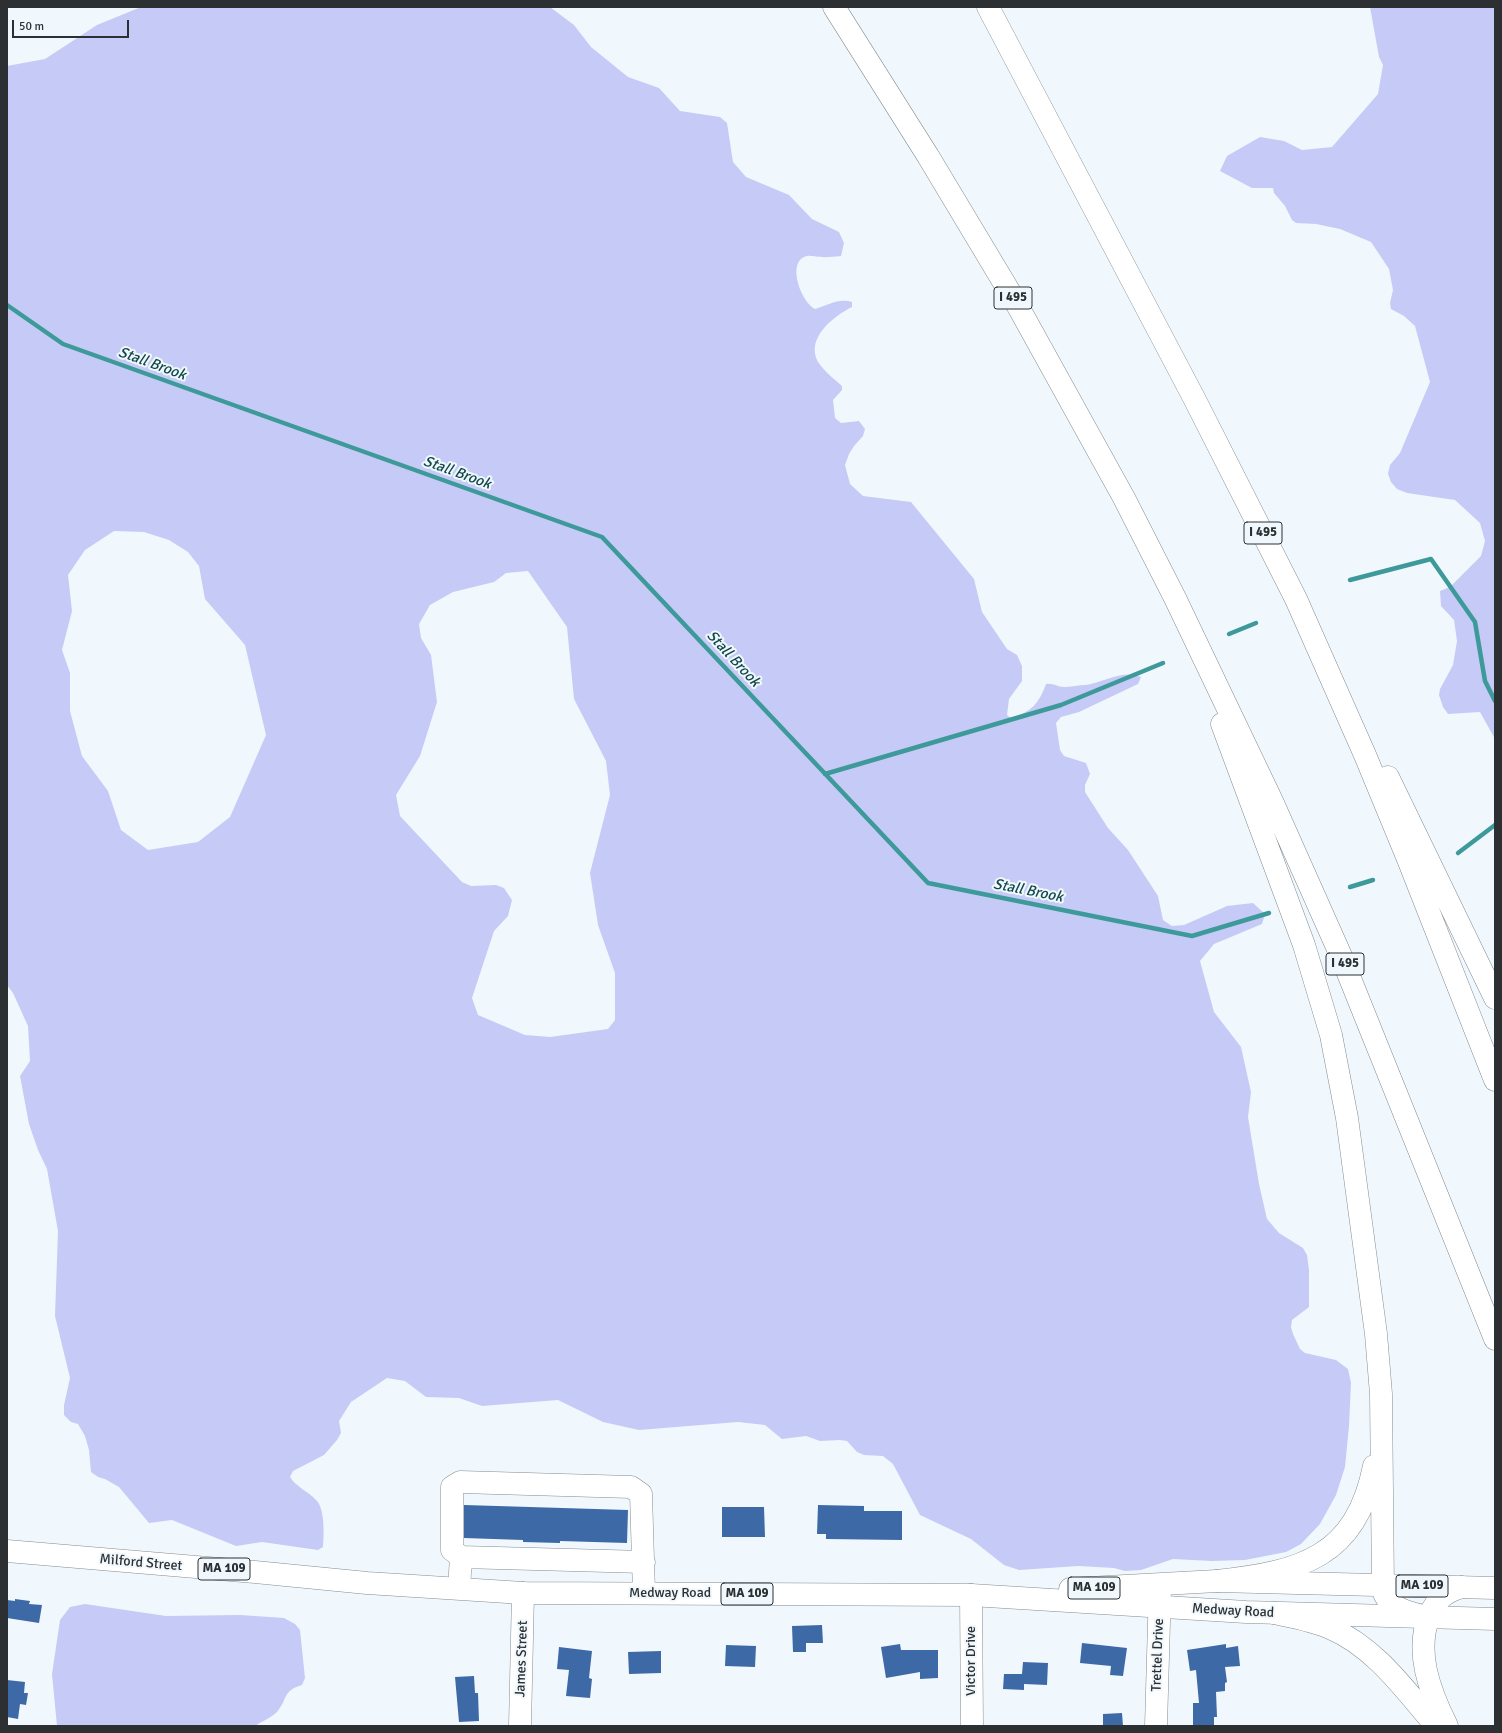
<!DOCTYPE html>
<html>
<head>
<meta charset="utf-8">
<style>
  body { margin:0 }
  #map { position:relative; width:1502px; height:1733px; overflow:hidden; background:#f0f8fd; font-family:Signika,sans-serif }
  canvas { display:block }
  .frame { position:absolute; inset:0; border:8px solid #2c3032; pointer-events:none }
  .scale { position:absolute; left:12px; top:20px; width:117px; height:18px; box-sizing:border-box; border:2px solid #2c3032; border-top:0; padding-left:5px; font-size:12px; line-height:14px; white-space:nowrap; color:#2c3032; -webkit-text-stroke:3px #f0f8fd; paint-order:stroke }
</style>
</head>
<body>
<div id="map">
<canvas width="1502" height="1733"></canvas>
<div class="frame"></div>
<div class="scale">50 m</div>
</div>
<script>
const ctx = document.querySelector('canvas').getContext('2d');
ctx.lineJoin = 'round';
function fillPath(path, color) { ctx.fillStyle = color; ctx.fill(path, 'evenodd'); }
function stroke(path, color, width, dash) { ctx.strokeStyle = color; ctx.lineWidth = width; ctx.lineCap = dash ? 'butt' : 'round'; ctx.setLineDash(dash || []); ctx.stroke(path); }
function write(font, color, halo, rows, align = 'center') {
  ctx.font = font + ' Signika,sans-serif'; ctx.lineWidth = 4; ctx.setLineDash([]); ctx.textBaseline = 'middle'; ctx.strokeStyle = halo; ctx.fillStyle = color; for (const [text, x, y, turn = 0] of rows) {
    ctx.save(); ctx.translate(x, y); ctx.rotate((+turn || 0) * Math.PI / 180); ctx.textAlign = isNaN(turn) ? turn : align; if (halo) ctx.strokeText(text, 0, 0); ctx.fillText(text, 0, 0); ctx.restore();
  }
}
const green = new Path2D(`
  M141,7H550L574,25L591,47L628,77L659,88L680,111L720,117L727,123L733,162L746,177L789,195L812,219L839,232L844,243L841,256C831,257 823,258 813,256C810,256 808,255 804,257C787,265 802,303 815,309C829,305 838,298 852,302V307C834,316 805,338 818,362C824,371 834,379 842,386V390L833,400L835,418L841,423L859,421L865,429L863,436L854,446L849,454L845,465L850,484L863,496L911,502L974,579L982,612L1007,649L1017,655L1022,666V681L1009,699L1007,715L1011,718C1032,712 1039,703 1046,684C1054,683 1057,687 1064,687C1071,687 1079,685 1086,685C1103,682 1125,669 1141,677L1138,684L1079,712L1061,717L1056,723L1060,750L1064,756L1086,763L1090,774L1085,785V792L1108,828L1128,850L1158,896L1163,920L1172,926L1184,925L1227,906L1253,903L1265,914L1262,924L1214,944L1200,961L1214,1012L1241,1047L1251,1092L1248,1117L1259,1184L1267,1219L1279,1233L1303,1248L1307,1255L1309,1270V1307L1292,1320L1291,1327L1293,1334L1300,1349L1305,1353L1336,1360L1348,1369L1351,1383L1349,1426L1345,1467L1336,1495L1320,1524L1301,1544L1286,1552L1245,1560L1212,1561L1173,1559L1141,1570L1125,1571L1114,1568L1078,1566L1019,1570L1004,1565L971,1539L920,1515L893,1464L883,1456L864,1455L857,1452L847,1441L840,1440L820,1441L806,1436L782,1439L765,1425L738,1422L639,1430L603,1422L558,1400L482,1406L459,1398L426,1397L405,1381L387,1378L351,1402L339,1421L341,1433L337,1440L324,1455L293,1471L290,1477C296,1487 308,1491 316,1500C325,1508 324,1535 323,1547L318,1550L262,1542L236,1546L172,1520L149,1523L119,1487L105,1479L98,1477L91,1472L89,1450L85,1436L78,1424L71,1422L64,1415V1405L70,1378L55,1316L58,1231L47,1169L38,1150L29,1124L20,1076L30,1061L28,1026L13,993L7,985V66L45,59L97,25ZM114,531L144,532L169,540L188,552L199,566L205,599L245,645L266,735L230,817L198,842L148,850L121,830L108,791L82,756L70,711V673L62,650L72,611L68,575L85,550ZM528,571L567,627L574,699L606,761L610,795L590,873L598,925L615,973V1020L608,1029L550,1037L525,1035L478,1015L472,998L494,931L508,916L512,900L504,888L496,885L471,886L462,882L400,816L396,795L420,756L437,702L431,655L421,638L419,624L430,605L453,592L494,582L506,573Z
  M1370,7H1495V739L1480,712L1448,714L1443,707L1439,695L1440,689L1453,665L1457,641L1454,620L1441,606L1440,591L1450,587L1481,556L1485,541L1480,523L1455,500L1407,493L1397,489L1391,482L1388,474L1390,465L1400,453L1430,382L1415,326L1404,316L1391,309L1390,303L1393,290L1389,269L1371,242L1340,229L1316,224L1296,223L1292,220L1285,206L1274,193L1273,188H1252L1220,171L1227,156L1260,137L1284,141L1302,150L1332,147L1378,94L1383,65L1379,57Z
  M85,1604L166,1616L240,1615L284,1618L295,1624L300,1630L305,1678L302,1685C282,1691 288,1699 277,1712C271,1718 262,1721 255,1726H57L52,1674L60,1620L70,1607Z`);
const stream = new Path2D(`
  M7,305L63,344L602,537L928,883L1192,936L1269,913
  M1350,580L1431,559L1475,622L1485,681L1495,701
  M1229,634L1256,623
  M825,774L1061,705L1163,663
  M1458,853L1495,825
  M1350,887L1373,880`);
const building = new Path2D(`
  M464,1505L628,1510L627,1543L560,1541V1543L523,1542V1540L464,1538Z
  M818,1505L864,1506V1511H902V1540L826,1539V1534H817Z
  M722,1507H764L765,1537H722Z
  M15,1599L30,1601L29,1604L42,1605L39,1623L7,1618V1600L15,1601Z
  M822,1625L823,1643H806V1652H793L792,1626Z
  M1082,1643L1127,1648L1123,1676L1110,1675L1111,1666L1080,1663Z
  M900,1644L901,1650H938V1678L920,1679V1672L886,1678L881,1647Z
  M1226,1644V1648L1238,1646L1240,1666L1225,1667L1227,1682L1225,1683V1691L1216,1692L1217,1717H1214V1726H1193V1703H1199L1196,1670L1190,1671L1187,1650Z
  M726,1645L756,1646L755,1667L725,1666Z
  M559,1647L592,1651L589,1678L592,1679L590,1698L566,1696L569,1670L557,1669Z
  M661,1651V1673L629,1674L628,1652Z
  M1023,1662L1048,1663L1047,1685L1024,1684V1690L1003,1689L1004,1674H1022Z
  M474,1676L475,1693H478L479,1721L459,1722L455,1677Z
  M7,1680L25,1682L24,1693H28L26,1705L20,1704L18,1719L7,1717Z
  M1122,1713L1123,1726H1103V1714Z`);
const minor = new Path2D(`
  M461,1557L644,1562
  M459,1588L461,1557L452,1550V1487L460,1482L631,1487L641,1494L644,1593
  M971,1595L972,1726
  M520,1726L523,1593
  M1156,1726L1160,1587`);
const major = new Path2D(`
  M7,1551L255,1572L367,1583L523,1593L971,1595L1246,1612L1495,1619
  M1070,1589L1217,1581L1495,1588`);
const highway = new Path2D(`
  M834,7L928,156L1015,301L1124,498L1175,598L1272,801L1341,956L1495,1339
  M988,7L1194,398L1296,599L1365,755L1408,859L1495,1080
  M1222,724L1304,945L1331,1035L1347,1118L1376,1334L1381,1394L1383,1590C1388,1609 1412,1614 1429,1617
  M1388,777L1495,998
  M1217,1581C1301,1572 1356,1557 1374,1466
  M1274,1613C1293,1617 1312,1620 1330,1628C1375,1647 1405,1690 1436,1726
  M1447,1726C1430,1692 1414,1651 1430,1614C1437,1599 1446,1591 1462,1587`);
const shields = [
  [1013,298,38],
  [1263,533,38],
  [1345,964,38],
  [224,1569,52],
  [1422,1586,52],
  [1094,1588,52],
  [747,1594,52]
];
const shieldNames = [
  ["I 495",1013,298],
  ["I 495",1263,533],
  ["I 495",1345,964],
  ["MA 109",224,1569],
  ["MA 109",1422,1586],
  ["MA 109",1094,1588],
  ["MA 109",747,1594]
];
const streetNames = [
  ["Milford Street",141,1563,5],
  ["Medway Road",670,1593],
  ["Medway Road",1233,1611,3],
  ["Trettel Drive",1158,1655,-88],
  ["James Street",522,1659,-88],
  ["Victor Drive",971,1661,-90]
];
const waterNames = [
  ["Stall Brook",152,364,20],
  ["Stall Brook",457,473,20],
  ["Stall Brook",733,659,47],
  ["Stall Brook",1028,891,11]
];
fillPath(green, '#c5cbf6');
stroke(stream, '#3e9a9a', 4.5);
fillPath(building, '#3d69a7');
stroke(minor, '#848c91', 23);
stroke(major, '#848c91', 23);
stroke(highway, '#848c91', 23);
stroke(minor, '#fff', 22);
stroke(major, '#fff', 22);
stroke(highway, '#fff', 22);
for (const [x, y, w] of shields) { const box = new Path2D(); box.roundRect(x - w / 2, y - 11, w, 22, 3); ctx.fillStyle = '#f0f8fd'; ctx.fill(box); stroke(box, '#2c3032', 1); }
write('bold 13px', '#2c3032', null, shieldNames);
write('14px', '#2c3032', '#f0f8fd', streetNames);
write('italic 15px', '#104849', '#f0f8fd', waterNames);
</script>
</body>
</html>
